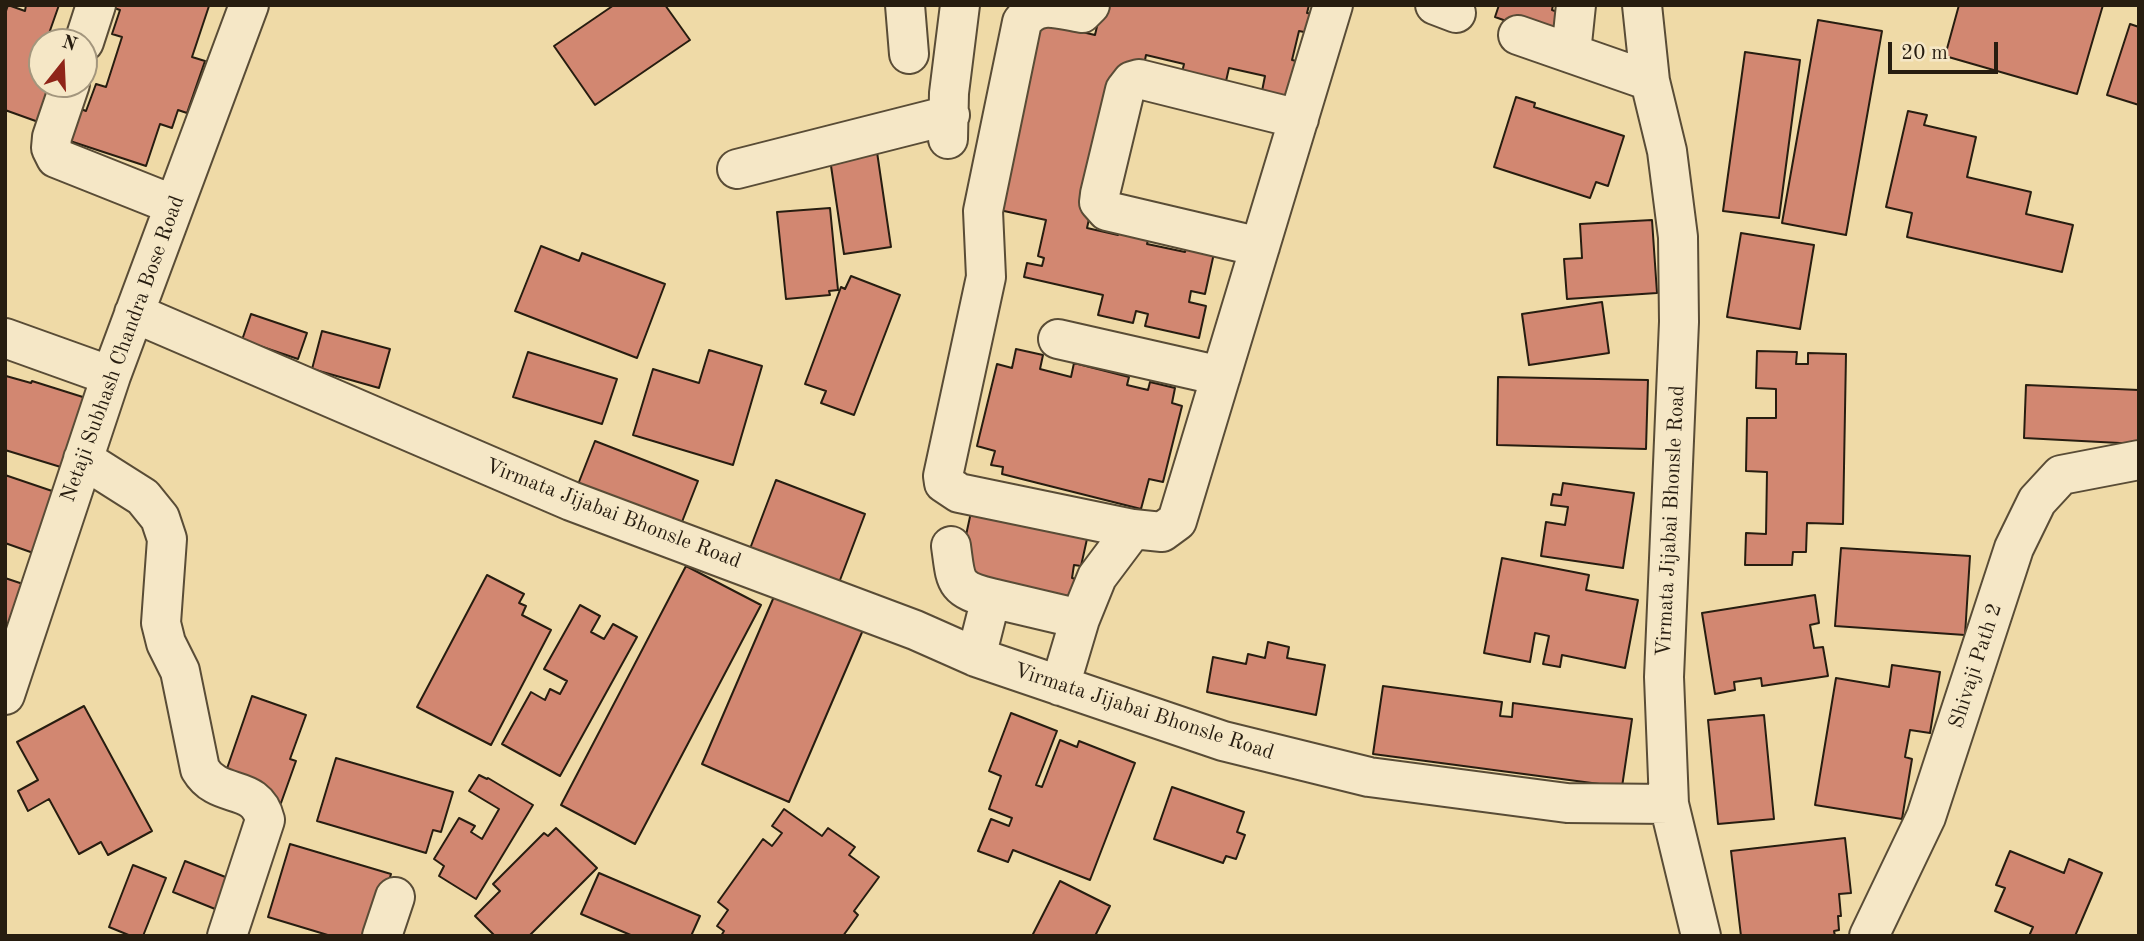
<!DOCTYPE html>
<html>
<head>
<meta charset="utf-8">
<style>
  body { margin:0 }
  #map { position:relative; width:2144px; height:941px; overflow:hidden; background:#efdaa7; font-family:"Old Standard TT",serif }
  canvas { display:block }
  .frame { position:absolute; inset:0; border:7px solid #271d10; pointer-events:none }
  .north { position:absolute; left:28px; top:28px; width:70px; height:70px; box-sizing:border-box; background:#f5e7c6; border:2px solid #a3967d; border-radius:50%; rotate:18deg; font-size:19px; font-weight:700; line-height:28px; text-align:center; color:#271d10 }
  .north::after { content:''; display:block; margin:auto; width:24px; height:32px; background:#8f2418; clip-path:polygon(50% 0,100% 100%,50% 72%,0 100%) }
  .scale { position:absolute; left:1888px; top:42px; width:110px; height:32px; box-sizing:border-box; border:4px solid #271d10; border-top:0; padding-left:9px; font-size:21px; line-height:24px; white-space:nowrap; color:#271d10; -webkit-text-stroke:5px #f5e7c6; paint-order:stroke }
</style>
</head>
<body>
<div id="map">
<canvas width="2144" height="941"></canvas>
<div class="frame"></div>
<div class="north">N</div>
<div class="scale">20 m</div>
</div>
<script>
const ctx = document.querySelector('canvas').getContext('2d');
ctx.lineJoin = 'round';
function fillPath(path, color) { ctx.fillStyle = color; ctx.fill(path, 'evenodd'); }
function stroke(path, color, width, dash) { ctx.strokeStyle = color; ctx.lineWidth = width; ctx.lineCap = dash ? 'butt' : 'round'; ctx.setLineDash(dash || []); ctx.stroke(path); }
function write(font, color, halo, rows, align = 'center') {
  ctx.font = font + ' "Old Standard TT",serif'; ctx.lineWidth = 6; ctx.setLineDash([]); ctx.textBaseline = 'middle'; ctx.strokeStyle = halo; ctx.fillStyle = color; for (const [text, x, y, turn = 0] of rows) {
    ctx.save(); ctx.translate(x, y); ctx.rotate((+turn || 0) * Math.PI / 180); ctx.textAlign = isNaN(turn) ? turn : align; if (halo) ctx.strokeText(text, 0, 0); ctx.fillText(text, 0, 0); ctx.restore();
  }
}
const building = new Path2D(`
  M8,5L25,11L26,5H59L46,42H42V84H49L48,87L56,89L44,124L5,110V14Z
  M115,5L209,6L192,57L205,61L187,113L178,110L172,128L160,124L146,166L70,141L81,109L86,111L96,84L106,87L122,37L112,34L120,10L114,8Z
  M614,5H665L690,40L595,105L554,46Z
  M1102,5H1309L1307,13L1318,15L1314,34L1299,31L1292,60L1305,63L1289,102L1261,96L1265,76L1229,68L1224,90L1180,81L1184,64L1146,55L1142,75L1088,180L1084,179L1081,194L1094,197L1087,228L1118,235L1121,223L1151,229L1147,244L1185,252L1188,238L1216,244L1205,294L1191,291L1189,302L1206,306L1199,338L1145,326L1148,314L1136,311L1133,323L1098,315L1103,295L1024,277L1027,263L1042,266L1044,258L1038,256L1046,220L990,208L1040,13L1069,29L1095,35Z
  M1499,5H1553L1552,10L1569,16L1560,40L1495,17Z
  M1959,5H2103L2077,94L1945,56Z
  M1818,20L1882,31L1846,235L1782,223Z
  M2130,24L2139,27V105L2107,95Z
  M1745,52L1800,60L1779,218L1723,211Z
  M1516,97L1535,103L1534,107L1624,136L1608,186L1596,182L1590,198L1494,167Z
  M1908,111L1927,115L1924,125L1976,137L1967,177L2031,192L2026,214L2073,225L2062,272L1907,237L1912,213L1886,207Z
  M877,152L891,247L844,254L830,159Z
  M830,208L838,290L829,291L830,295L786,299L777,212Z
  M1652,220L1657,293L1567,299L1564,259L1582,258L1580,224Z
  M1741,233L1814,245L1800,329L1727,317Z
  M541,246L579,261L582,253L665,284L637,358L515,311Z
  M851,276L900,295L854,415L821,403L826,391L805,384L841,287L845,289Z
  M1602,302L1609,353L1529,365L1522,314Z
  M251,314L307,333L298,359L242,340Z
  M322,331L390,349L379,388L312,369Z
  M1016,349L1043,355L1040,369L1071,377L1074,363L1129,377L1127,385L1148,390L1150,382L1175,388L1172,403L1182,406L1163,482L1149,479L1141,509L1002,474L1003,467L991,465L995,451L977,446L997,364L1012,368Z
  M709,350L762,366L733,465L633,435L653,369L699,383Z
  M1757,351L1797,352L1796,364H1808V353L1846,354L1843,524L1807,523L1806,552H1793L1792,565H1745L1746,533L1766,534L1767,472L1746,471L1747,418H1776V389L1756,388Z
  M528,352L617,379L602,424L513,397Z
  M5,373L6,376L31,383L32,381L86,398L64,468L5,450Z
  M1498,377L1648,380L1646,449L1497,445Z
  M2026,385L2139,390V444L2024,438Z
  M595,441L698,481L680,527L577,487Z
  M5,475L61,494L39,555L5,543Z
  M776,480L865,514L837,588L748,554Z
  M1563,483L1634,493L1623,568L1541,556L1546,522L1565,525L1568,507L1551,505L1553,494L1561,495Z
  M973,503L1087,539L1081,566L1074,565L1072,578L1084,581L1080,599L958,571L968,564L971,551L963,549Z
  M1841,548L1970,556L1965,635L1835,626Z
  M1502,558L1589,575L1586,590L1638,600L1625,668L1562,655L1560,667L1543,664L1549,636L1535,633L1530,662L1484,653Z
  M686,566L761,605L635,844L561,805Z
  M487,575L524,594L519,603L526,606L522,615L551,630L491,745L417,707Z
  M5,578L29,586L5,654Z
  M776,592L863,630L789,802L702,764Z
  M1815,595L1819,623L1810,625L1814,648L1823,647L1828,676L1762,686L1761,678L1734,682L1735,690L1715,694L1702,613Z
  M580,605L600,616L591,632L604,639L613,624L637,637L560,776L502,744L531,692L545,700L550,689L560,694L567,681L544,669Z
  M1268,642L1289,647L1287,658L1325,665L1316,715L1207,692L1213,657L1246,664L1248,654L1265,658Z
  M1892,665L1940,672L1930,733L1910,730L1905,757L1912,759L1902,819L1815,805L1836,678L1889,687Z
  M1383,686L1502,702L1500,716L1512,717L1513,703L1632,719L1622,787L1373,754Z
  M252,696L306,715L290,759L296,761L281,803L222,783Z
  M84,706L152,831L108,855L101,842L79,854L49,799L28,811L18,791L38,780L17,742Z
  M1011,713L1057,731L1036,785L1042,787L1060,740L1077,747L1079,741L1135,763L1090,880L1013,850L1008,862L978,851L991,819L1009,826L1012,818L989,809L1001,776L989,771Z
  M1764,715L1774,819L1718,824L1708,720Z
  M336,758L453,792L441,832L433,830L426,853L317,821Z
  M479,775L487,779L488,778L533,805L476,899L439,876L444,866L434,859L459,818L475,826L471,832L482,839L499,809L469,791Z
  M1172,787L1244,812L1237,832L1245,835L1236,859L1226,856L1223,863L1154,839Z
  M784,809L822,836L828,828L855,847L849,855L879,877L854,911L858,915L843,936H721L724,931L717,926L728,910L718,902L763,839L772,846L782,833L772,826Z
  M556,828L597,868L529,936H495L475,916L500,891L493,884L544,833L548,836Z
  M1845,838L1851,893L1839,894L1841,916H1838L1839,930L1834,931L1835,936H1741L1731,851Z
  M290,844L391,874L373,936H331L268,917Z
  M2010,851L2064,873L2069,859L2102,873L2075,936H2029L2033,927L1995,911L2005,888L1996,885Z
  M185,861L233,880L220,911L173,892Z
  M133,865L166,878L143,936H131L109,927Z
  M599,873L700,916L691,936H633L581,914Z
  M1060,881L1110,906L1095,936H1032Z`);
const minor = new Path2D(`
  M905,5L909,54
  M1090,5L1082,13C1057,9 1038,0 1022,22L983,211L986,277L943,476L944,483L959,493L1133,529
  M1435,5L1456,13
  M1642,5L1650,81L1667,151L1678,237L1679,322L1664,677L1669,804L1701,936
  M1518,35L1650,81
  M84,42L96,5
  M1571,53L1576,5
  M70,84L52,137L51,148L56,158L174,205
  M948,139L949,93L960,5
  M737,169L950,115
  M1260,247L1107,211L1099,202L1100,194L1125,90L1132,81L1139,79L1299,119
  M134,313L571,501L915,630L976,657L1223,741L1369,777L1567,803L1669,804
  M5,338L111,376
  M1058,339L1221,376
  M83,459L143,497L160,518L167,539L161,623L166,643L180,671L200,769C219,801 256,782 265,820L227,936
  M951,546C956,581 953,589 991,598
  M976,657L991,598L1080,619L1097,577L1133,529L1162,532L1177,521L1333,5
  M1060,686L1080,619
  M5,695L111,376L249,5
  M382,936L395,897
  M1869,936L1926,817L2014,548L2037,501L2061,475L2139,460`);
const streetNames = [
  ["Netaji Subhash Chandra Bose Road",123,349,-70],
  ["Virmata Jijabai Bhonsle Road",613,514,21],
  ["Virmata Jijabai Bhonsle Road",1671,521,-87],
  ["Shivaji Path 2",1976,666,-72],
  ["Virmata Jijabai Bhonsle Road",1144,712,18]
];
fillPath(building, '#d28771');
stroke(building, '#271d10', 2);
stroke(minor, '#594c36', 42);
stroke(minor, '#f5e7c6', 38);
write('21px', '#271d10', '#f5e7c6', streetNames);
</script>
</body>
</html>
